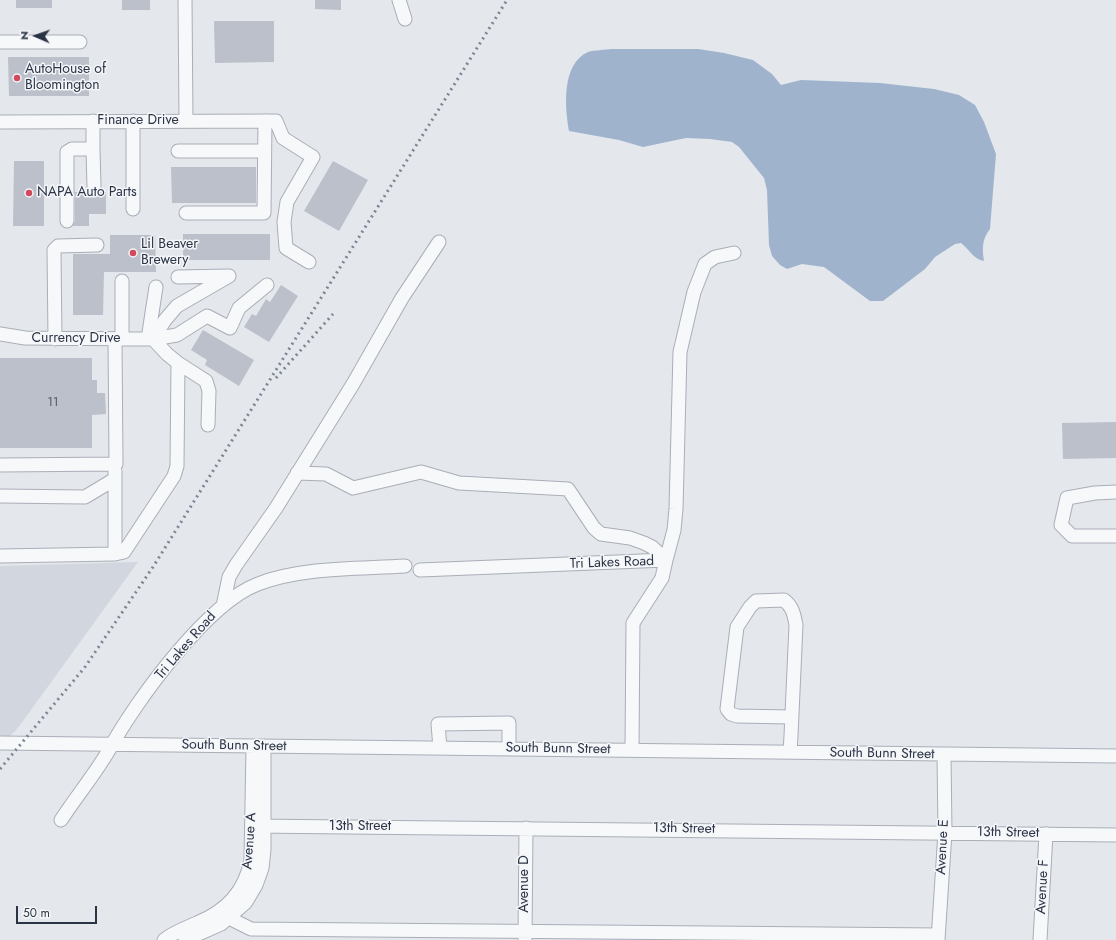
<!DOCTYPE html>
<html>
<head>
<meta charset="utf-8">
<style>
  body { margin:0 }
  #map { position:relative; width:1116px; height:940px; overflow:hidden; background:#e4e7ec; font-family:Jost,sans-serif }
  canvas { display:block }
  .north { position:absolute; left:16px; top:16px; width:40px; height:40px; -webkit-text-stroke:3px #f4f6f9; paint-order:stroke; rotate:272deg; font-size:11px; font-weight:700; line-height:16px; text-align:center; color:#2b3445 }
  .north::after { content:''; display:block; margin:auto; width:14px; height:18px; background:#2b3445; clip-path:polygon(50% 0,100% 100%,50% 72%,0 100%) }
  .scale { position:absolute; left:16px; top:906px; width:81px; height:18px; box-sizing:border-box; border:2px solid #2b3445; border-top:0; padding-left:5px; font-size:12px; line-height:14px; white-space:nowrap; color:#2b3445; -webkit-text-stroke:3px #f4f6f9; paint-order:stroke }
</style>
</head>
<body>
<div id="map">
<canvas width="1116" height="940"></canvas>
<div class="north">N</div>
<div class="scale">50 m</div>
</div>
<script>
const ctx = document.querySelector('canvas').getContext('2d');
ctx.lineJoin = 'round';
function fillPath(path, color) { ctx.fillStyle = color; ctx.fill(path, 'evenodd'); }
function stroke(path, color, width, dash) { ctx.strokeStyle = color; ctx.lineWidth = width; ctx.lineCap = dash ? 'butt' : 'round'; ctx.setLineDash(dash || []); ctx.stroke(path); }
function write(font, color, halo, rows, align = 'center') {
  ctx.font = font + ' Jost,sans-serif'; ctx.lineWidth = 3; ctx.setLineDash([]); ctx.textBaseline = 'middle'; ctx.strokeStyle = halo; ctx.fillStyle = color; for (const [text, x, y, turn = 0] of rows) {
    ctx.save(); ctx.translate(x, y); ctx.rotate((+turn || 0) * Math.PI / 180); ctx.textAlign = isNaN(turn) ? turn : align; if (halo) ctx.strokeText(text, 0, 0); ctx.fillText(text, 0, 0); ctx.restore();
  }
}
const built = new Path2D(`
  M138,562L18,728L0,746V566Z`);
const water = new Path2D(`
  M612,49H698L724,53L753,60L772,74L781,85L801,80L880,83L934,89L959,95L975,105L984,122L996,154L990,229C982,239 982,249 984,261C973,259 969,249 961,243L955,244L935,257L925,269L883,301H870L824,267L802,264L787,269L780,265L772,256L769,245L767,190L764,178L739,147L732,142L710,139L686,138L643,147L619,140L569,131C565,108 561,64 588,52C594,50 605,50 612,49Z`);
const building = new Path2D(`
  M16,0H52V8H16Z
  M122,0H150V10H122Z
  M315,0H341V10L315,9Z
  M214,21H274V62L215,63Z
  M8,57H89V96H9Z
  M14,161H44V226H13Z
  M333,161L368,180L339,231L304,211Z
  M171,167H256V203H172Z
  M75,192H88L94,195L100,192H106V214H89V226H73L75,221Z
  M183,234H270V260H183Z
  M110,235H155L156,272H104L103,315H73V254H110Z
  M281,285L298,296L269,342L244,327L252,314L256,316L266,299L270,302Z
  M203,330L254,360L239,386L205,365L207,360L191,350Z
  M0,358H92V380H97V393H105L106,414L92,415V448H0Z
  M1116,422V458L1063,459L1062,423Z`);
const minor = new Path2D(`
  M185,0L186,121
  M399,0L405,19
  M0,42H80
  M133,121V209
  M0,122L276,121L283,138L313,157L287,202L284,222L286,248L309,262
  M93,149L94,187
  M178,151H264
  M186,213H264L265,121
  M67,221V152L72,149H93V121
  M0,334L25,338L153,339L177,335L207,316L230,328L239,308L267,285
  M55,339L54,250L58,246L97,245
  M122,339V281
  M148,339L156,287
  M153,339L165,320L177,306L229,276L178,277
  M178,363L206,381L209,391L208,425
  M0,465L116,464L115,339
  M297,473L326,474L353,488L421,472L459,483L568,489L594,528L601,534L630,538L644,543L652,547L666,560L662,578L633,623L632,750
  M1116,492L1095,493L1067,498L1061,525L1072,536H1116
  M0,496L85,497L115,479
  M115,554V471
  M0,556L115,554L124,552L174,476L177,466L178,363L167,354L153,339
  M420,570C502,567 584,564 666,560L674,530L676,509L680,352L694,292L705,264L715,257L734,253
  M223,606L229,577L236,565L276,508L353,384L402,298L439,242
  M0,743L1116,756
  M440,748L438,724L509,723V749
  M790,752L791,736L796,625C794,615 793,607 784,600L756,601L750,607L737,627L727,709L731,714L737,716L791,717
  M61,820C76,797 95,774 109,750C135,702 207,603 258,584C302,567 358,569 405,566
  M252,826L1116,835
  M222,910L229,918L251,929L938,935
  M164,940C174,932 186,928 197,923C226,911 245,892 251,860L253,747
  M185,940L221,924L246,902L256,885L262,868L264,850V747
  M525,940L526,828
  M938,940L945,832L944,755
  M1040,940L1046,834`);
const rail = new Path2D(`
  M276,378L333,314
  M0,769L85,667L153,567L507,0`);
const markers = [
  [17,78,4,"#d1495b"],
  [29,193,4,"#d1495b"],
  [133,253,4,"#d1495b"]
];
const numberNames = [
  ["11",53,403]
];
const poiNames = [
  ["AutoHouse of",25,70],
  ["Bloomington",25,86],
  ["NAPA Auto Parts",37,193],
  ["Lil Beaver",141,245],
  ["Brewery",141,261]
];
const streetNames = [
  ["Finance Drive",138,121],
  ["Currency Drive",76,339],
  ["Tri Lakes Road",612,563,-2],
  ["Tri Lakes Road",186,646,-49],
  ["South Bunn Street",234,746,1],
  ["South Bunn Street",558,749,1],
  ["South Bunn Street",882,754,1],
  ["13th Street",360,827],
  ["13th Street",684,829,1],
  ["13th Street",1008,833,1],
  ["Avenue A",250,841,-86],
  ["Avenue E",943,847,-87],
  ["Avenue D",525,884,-90],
  ["Avenue F",1043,887,-87]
];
fillPath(built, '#d2d6de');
fillPath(water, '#9fb4cc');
fillPath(building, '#bbc0ca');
stroke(minor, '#a9aeb7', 15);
stroke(minor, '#f7f8fa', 13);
stroke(rail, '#7d8696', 3, [2, 4]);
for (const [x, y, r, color] of markers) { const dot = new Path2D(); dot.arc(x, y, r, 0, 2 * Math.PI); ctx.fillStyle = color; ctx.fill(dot); stroke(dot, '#f4f6f9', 1.5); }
write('12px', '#4f5766', null, numberNames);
write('14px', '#2b3445', '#f4f6f9', poiNames, 'left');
write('14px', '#2b3445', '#f4f6f9', streetNames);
</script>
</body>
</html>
